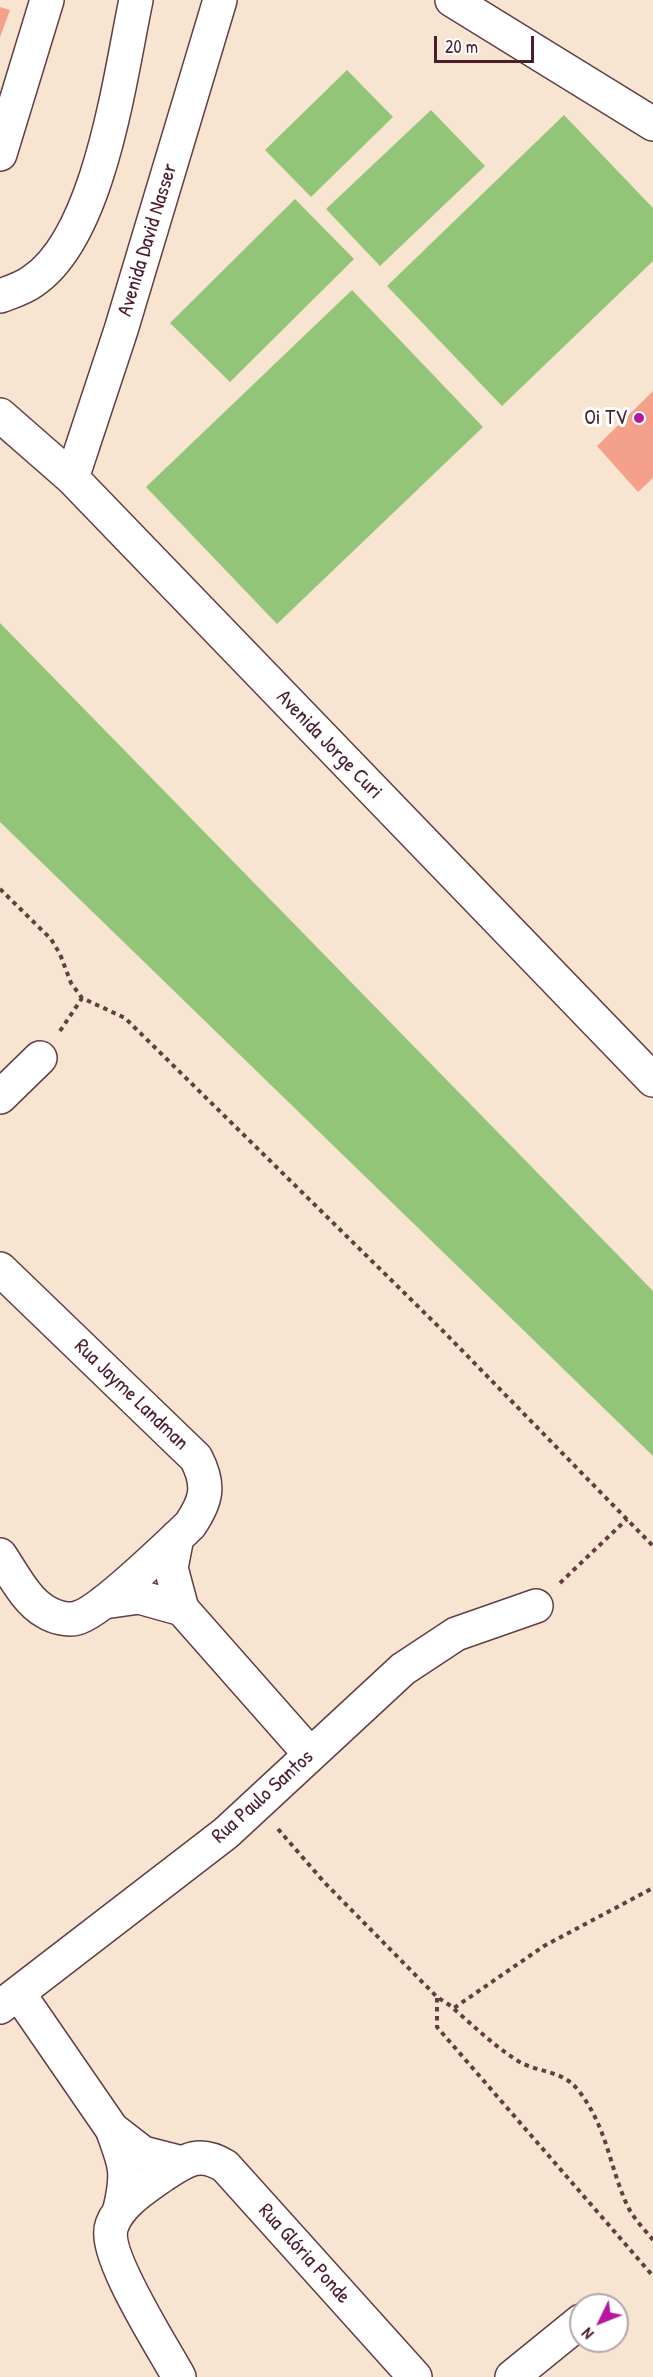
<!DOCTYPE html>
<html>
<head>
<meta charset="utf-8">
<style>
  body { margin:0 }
  #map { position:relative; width:653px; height:2377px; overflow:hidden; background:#f8e5d1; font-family:"Patrick Hand",sans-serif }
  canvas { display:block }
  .north { position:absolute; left:569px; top:2293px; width:60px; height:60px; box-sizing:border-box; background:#fff; border:2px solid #b7a5aa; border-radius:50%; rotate:227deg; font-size:16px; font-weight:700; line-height:24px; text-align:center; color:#4a1f2b }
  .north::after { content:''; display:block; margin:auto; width:21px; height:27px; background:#b5179e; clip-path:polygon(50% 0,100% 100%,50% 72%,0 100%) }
  .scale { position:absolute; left:434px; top:36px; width:100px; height:27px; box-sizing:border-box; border:3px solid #4a1f2b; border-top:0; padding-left:8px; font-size:18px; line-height:21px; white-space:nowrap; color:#4a1f2b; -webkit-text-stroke:4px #fff; paint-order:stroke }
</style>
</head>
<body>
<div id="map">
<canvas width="653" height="2377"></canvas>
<div class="north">N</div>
<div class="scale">20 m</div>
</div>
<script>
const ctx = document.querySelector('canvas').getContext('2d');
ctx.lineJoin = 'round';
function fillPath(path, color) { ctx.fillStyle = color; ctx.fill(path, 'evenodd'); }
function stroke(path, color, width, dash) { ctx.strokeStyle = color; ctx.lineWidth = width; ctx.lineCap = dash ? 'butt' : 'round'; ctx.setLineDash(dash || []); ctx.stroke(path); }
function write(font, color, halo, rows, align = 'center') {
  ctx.font = font + ' "Patrick Hand",sans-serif'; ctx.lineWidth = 6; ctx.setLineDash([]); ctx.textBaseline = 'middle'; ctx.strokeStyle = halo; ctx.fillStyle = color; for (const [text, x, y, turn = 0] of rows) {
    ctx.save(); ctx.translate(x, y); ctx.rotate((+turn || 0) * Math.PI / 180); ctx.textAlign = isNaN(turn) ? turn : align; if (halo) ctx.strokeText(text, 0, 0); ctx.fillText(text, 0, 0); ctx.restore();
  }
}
const green = new Path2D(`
  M347,70L393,117L311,197L265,150Z
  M431,110L485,166L380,266L326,209Z
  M564,115L653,208V261L502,406L387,286Z
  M295,199L354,259L230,382L170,323Z
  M352,290L483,427L277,624L146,487Z
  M0,623L653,1291V1456L0,822Z`);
const building = new Path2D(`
  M0,7L10,10L0,37Z
  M653,391V478L638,492L597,446Z`);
const path = new Path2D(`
  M0,889L51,939L60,954L71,983L82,998L125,1018L445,1333L653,1546
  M60,1031L82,998
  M560,1583L627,1519
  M278,1829L324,1882L437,1997L454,2008L544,1946L653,1888
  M437,1998V2027L653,2276
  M454,2009C475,2027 494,2046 518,2061C538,2073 563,2070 578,2090C608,2128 609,2167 628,2207C634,2219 645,2230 653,2240`);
const minor = new Path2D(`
  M452,0L653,124
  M0,154L47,0
  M0,296C11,292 24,288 33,281C100,236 120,76 136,0
  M0,415L72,478L653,1080
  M72,478L121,330L220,0
  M0,1097L40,1058
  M0,1269L196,1458C210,1485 207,1500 190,1525C170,1544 99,1613 77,1618C68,1621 54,1617 46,1612C26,1601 13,1574 0,1555
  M104,1602L139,1597L182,1609L171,1568L177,1537
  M182,1609L310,1754
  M19,1994L112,2129
  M0,2007L226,1833L403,1669L456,1634L536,1606
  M120,2209C129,2171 125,2164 112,2129L143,2153L182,2163
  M179,2377C164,2349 101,2253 112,2225C120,2203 145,2188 163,2175C186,2160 199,2150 225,2166L415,2377
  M512,2377L581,2321`);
const markers = [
  [639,418,6,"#b5179e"]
];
const streetNames = [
  ["Avenida David Nasser",148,240,-73],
  ["Avenida Jorge Curi",329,745,46],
  ["Rua Jayme Landman",131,1395,44],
  ["Rua Paulo Santos",263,1797,-42],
  ["Rua Glória Ponde",304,2254,48]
];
const poiNames = [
  ["Oi TV",627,418]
];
fillPath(green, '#92c577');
fillPath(building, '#f5a08a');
stroke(minor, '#643d44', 36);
stroke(path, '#643d44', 4, [4.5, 4.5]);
stroke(minor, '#fff', 33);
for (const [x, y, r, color] of markers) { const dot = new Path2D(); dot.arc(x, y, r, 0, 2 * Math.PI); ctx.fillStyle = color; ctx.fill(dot); stroke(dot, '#fff', 2); }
write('21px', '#4a1f2b', '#fff', streetNames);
write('21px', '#4a1f2b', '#fff', poiNames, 'right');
</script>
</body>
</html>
